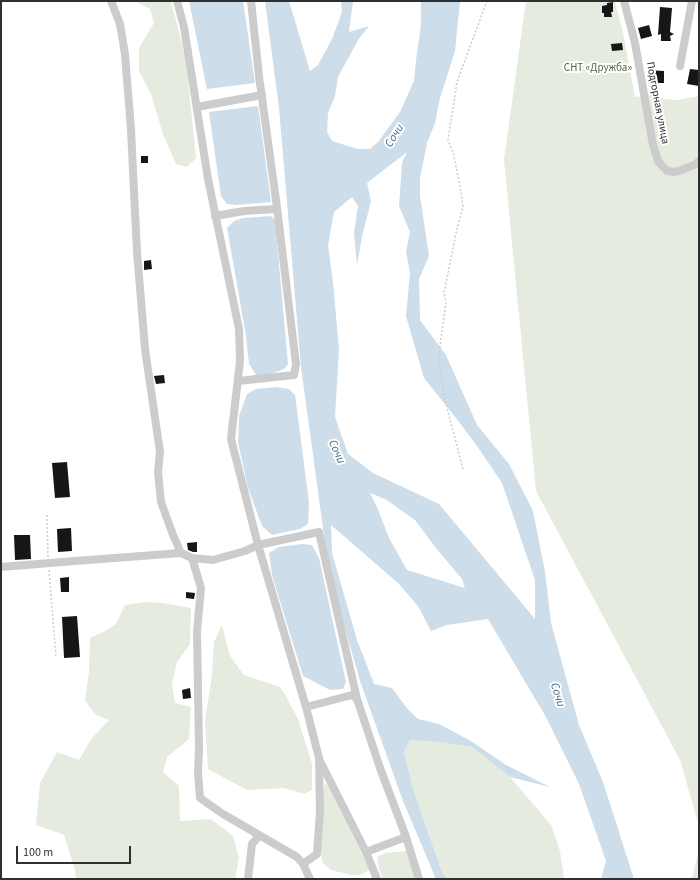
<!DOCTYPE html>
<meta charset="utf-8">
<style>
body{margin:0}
#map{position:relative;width:700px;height:880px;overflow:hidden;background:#fff;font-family:"Source Sans 3",sans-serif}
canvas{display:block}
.frame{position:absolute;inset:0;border:2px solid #2f2f2f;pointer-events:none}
.scale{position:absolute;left:16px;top:846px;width:115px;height:18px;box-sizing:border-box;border:2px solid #2f2f2f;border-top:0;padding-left:5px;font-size:12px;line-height:14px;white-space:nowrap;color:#2f2f2f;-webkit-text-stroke:3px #fff;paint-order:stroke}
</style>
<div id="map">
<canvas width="700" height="880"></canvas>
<div class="frame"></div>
<div class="scale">100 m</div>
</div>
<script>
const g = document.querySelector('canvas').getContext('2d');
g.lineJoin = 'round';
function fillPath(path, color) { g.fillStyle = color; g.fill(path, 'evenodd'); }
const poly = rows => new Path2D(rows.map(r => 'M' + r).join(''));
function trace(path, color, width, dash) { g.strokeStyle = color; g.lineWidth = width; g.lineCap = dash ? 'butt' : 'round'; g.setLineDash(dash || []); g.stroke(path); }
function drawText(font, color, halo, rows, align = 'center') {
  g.font = font + ' "Source Sans 3",sans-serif'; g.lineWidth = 4; g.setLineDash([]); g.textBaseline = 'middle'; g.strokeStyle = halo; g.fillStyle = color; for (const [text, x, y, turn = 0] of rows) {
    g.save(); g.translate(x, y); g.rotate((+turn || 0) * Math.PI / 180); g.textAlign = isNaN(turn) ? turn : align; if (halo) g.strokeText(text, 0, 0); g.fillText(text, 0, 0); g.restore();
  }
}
fillPath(poly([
 [135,1,171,1,186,59,196,158,187,167,176,164,163,134,151,94,139,71,139,48,154,23,150,9],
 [526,1,615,1,623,33,635,97,651,95,664,99,677,100,699,96,699,826,680,760,536,491,504,160],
 [145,602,163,603,191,608,190,644,177,662,172,684,175,703,191,707,189,739,167,757,163,772,179,786,180,821,211,819,233,836,239,858,235,879,76,879,75,870,64,835,36,825,40,783,57,752,79,760,92,738,109,720,96,715,85,701,89,672,90,638,105,631,116,624,125,605],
 [222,625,230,656,244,675,280,687,286,696,298,719,312,764,312,790,304,794,284,788,247,790,208,769,205,721,212,675,214,642],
 [410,740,438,742,472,747,510,777,551,825,560,851,564,879,448,879,442,872,414,792,404,751],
 [325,784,328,785,335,799,370,870,360,875,351,875,331,870,322,862,320,844,324,787],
 [699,848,699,879,690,879,693,875],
 [407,851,416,879,383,879,379,869,377,857,385,853]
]), '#e5ebdf');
fillPath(poly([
 [189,1,243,1,255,83,207,89],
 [265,1,289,1,310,71,318,65,332,39,342,12,341,1,353,1,349,32,369,26,358,40,338,77,335,96,328,113,327,132,332,141,358,149,370,149,378,142,400,112,414,81,416,60,421,25,421,1,460,1,455,51,440,98,435,123,427,143,420,178,420,196,429,256,419,279,420,320,446,355,477,425,509,464,533,511,545,572,551,623,579,725,603,782,634,879,601,879,606,861,579,784,546,717,488,619,447,625,431,631,418,606,398,583,331,525,332,553,357,640,374,684,392,688,406,707,418,719,439,724,471,741,506,765,550,787,510,777,472,747,438,742,410,740,404,751,414,792,442,872,448,879,436,879,403,801,360,681,329,572,301,367,279,108],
 [407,152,402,163,399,206,410,232,406,251,410,273,406,316,424,378,456,418,477,446,502,483,535,580,535,619,439,504,373,473,348,454,335,417,339,349,333,282,328,245,334,212,352,197,358,206,354,233,357,265,362,237,371,201,367,183],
 [370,493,385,499,415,520,436,548,462,579,465,588,407,570,389,538,377,507],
 [258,106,271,202,236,205,227,204,221,196,209,112],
 [271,216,275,220,288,364,284,369,266,376,256,375,249,364,246,336,227,228,234,221,243,218],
 [276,387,289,389,295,395,309,502,308,524,300,529,272,535,262,526,248,488,238,442,239,416,247,394,256,389],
 [302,544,312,545,319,558,346,682,343,689,330,690,303,676,272,575,269,553,279,547]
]), '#cddde9');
fillPath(poly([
 [613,2,613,12,611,12,612,17,604,17,604,13,602,13,602,6,607,5,607,3],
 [660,7,672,8,670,32,674,34,670,36,671,41,661,41,661,34,658,35],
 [649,25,652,36,641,39,638,28],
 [622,43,623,50,612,51,611,44],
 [690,69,699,70,699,86,687,84],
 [647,70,664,71,664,83,648,83],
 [141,156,148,156,148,163,141,163],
 [151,260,152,269,144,270,144,261],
 [164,375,165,383,156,384,154,376],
 [67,462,70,497,55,498,52,463],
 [71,528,72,551,58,552,57,529],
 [14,535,30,535,31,559,15,560],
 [197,542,197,552,193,552,188,550,187,543],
 [69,577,69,592,61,592,60,578],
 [186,592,195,593,194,599,186,598],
 [77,616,80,657,64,658,62,617],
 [190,688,191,698,183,699,182,690]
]), '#161616');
trace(poly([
 [463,469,446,404,439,365,440,345,446,303,444,292,457,229,463,207,460,186,453,152,448,140,457,82,487,1],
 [47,515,48,557],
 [49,570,56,658]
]), '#ccc', 1.5, [2, 2]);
trace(poly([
 [111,1,120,24,125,54,131,130,137,252,145,349,160,452,158,472,161,502,173,535,181,553],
 [177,1,184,27,208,179,239,329,240,361,231,439,258,545,319,532,357,699,352,695,306,707],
 [624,1,635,43,653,145,658,161,667,171,674,172,679,171,694,165,699,161],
 [680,66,692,1],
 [197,107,262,95],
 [215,216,244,211,277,209],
 [238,381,294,375,296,364,276,200,259,76,251,1],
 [192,558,213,560,245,551,258,545,306,707,319,758,320,811,317,854,303,864],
 [1,567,75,561,181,553,192,558,201,588,197,631,199,749,198,773,200,798,223,814,297,857,303,864,310,879],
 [320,761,366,852,406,837,380,768,357,699],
 [406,837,419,879],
 [366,852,377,879],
 [248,879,252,844,259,836]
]), '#ccc', 8);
drawText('11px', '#526741', '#fff', [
 ["СНТ «Дружба»",598,69]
]);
drawText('11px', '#2f2f2f', '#fff', [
 ["Подгорная улица",657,103,79]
]);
drawText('italic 12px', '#466d89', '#fff', [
 ["Сочи",395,136,-58],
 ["Сочи",336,452,65],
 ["Сочи",557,695,73]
]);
</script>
